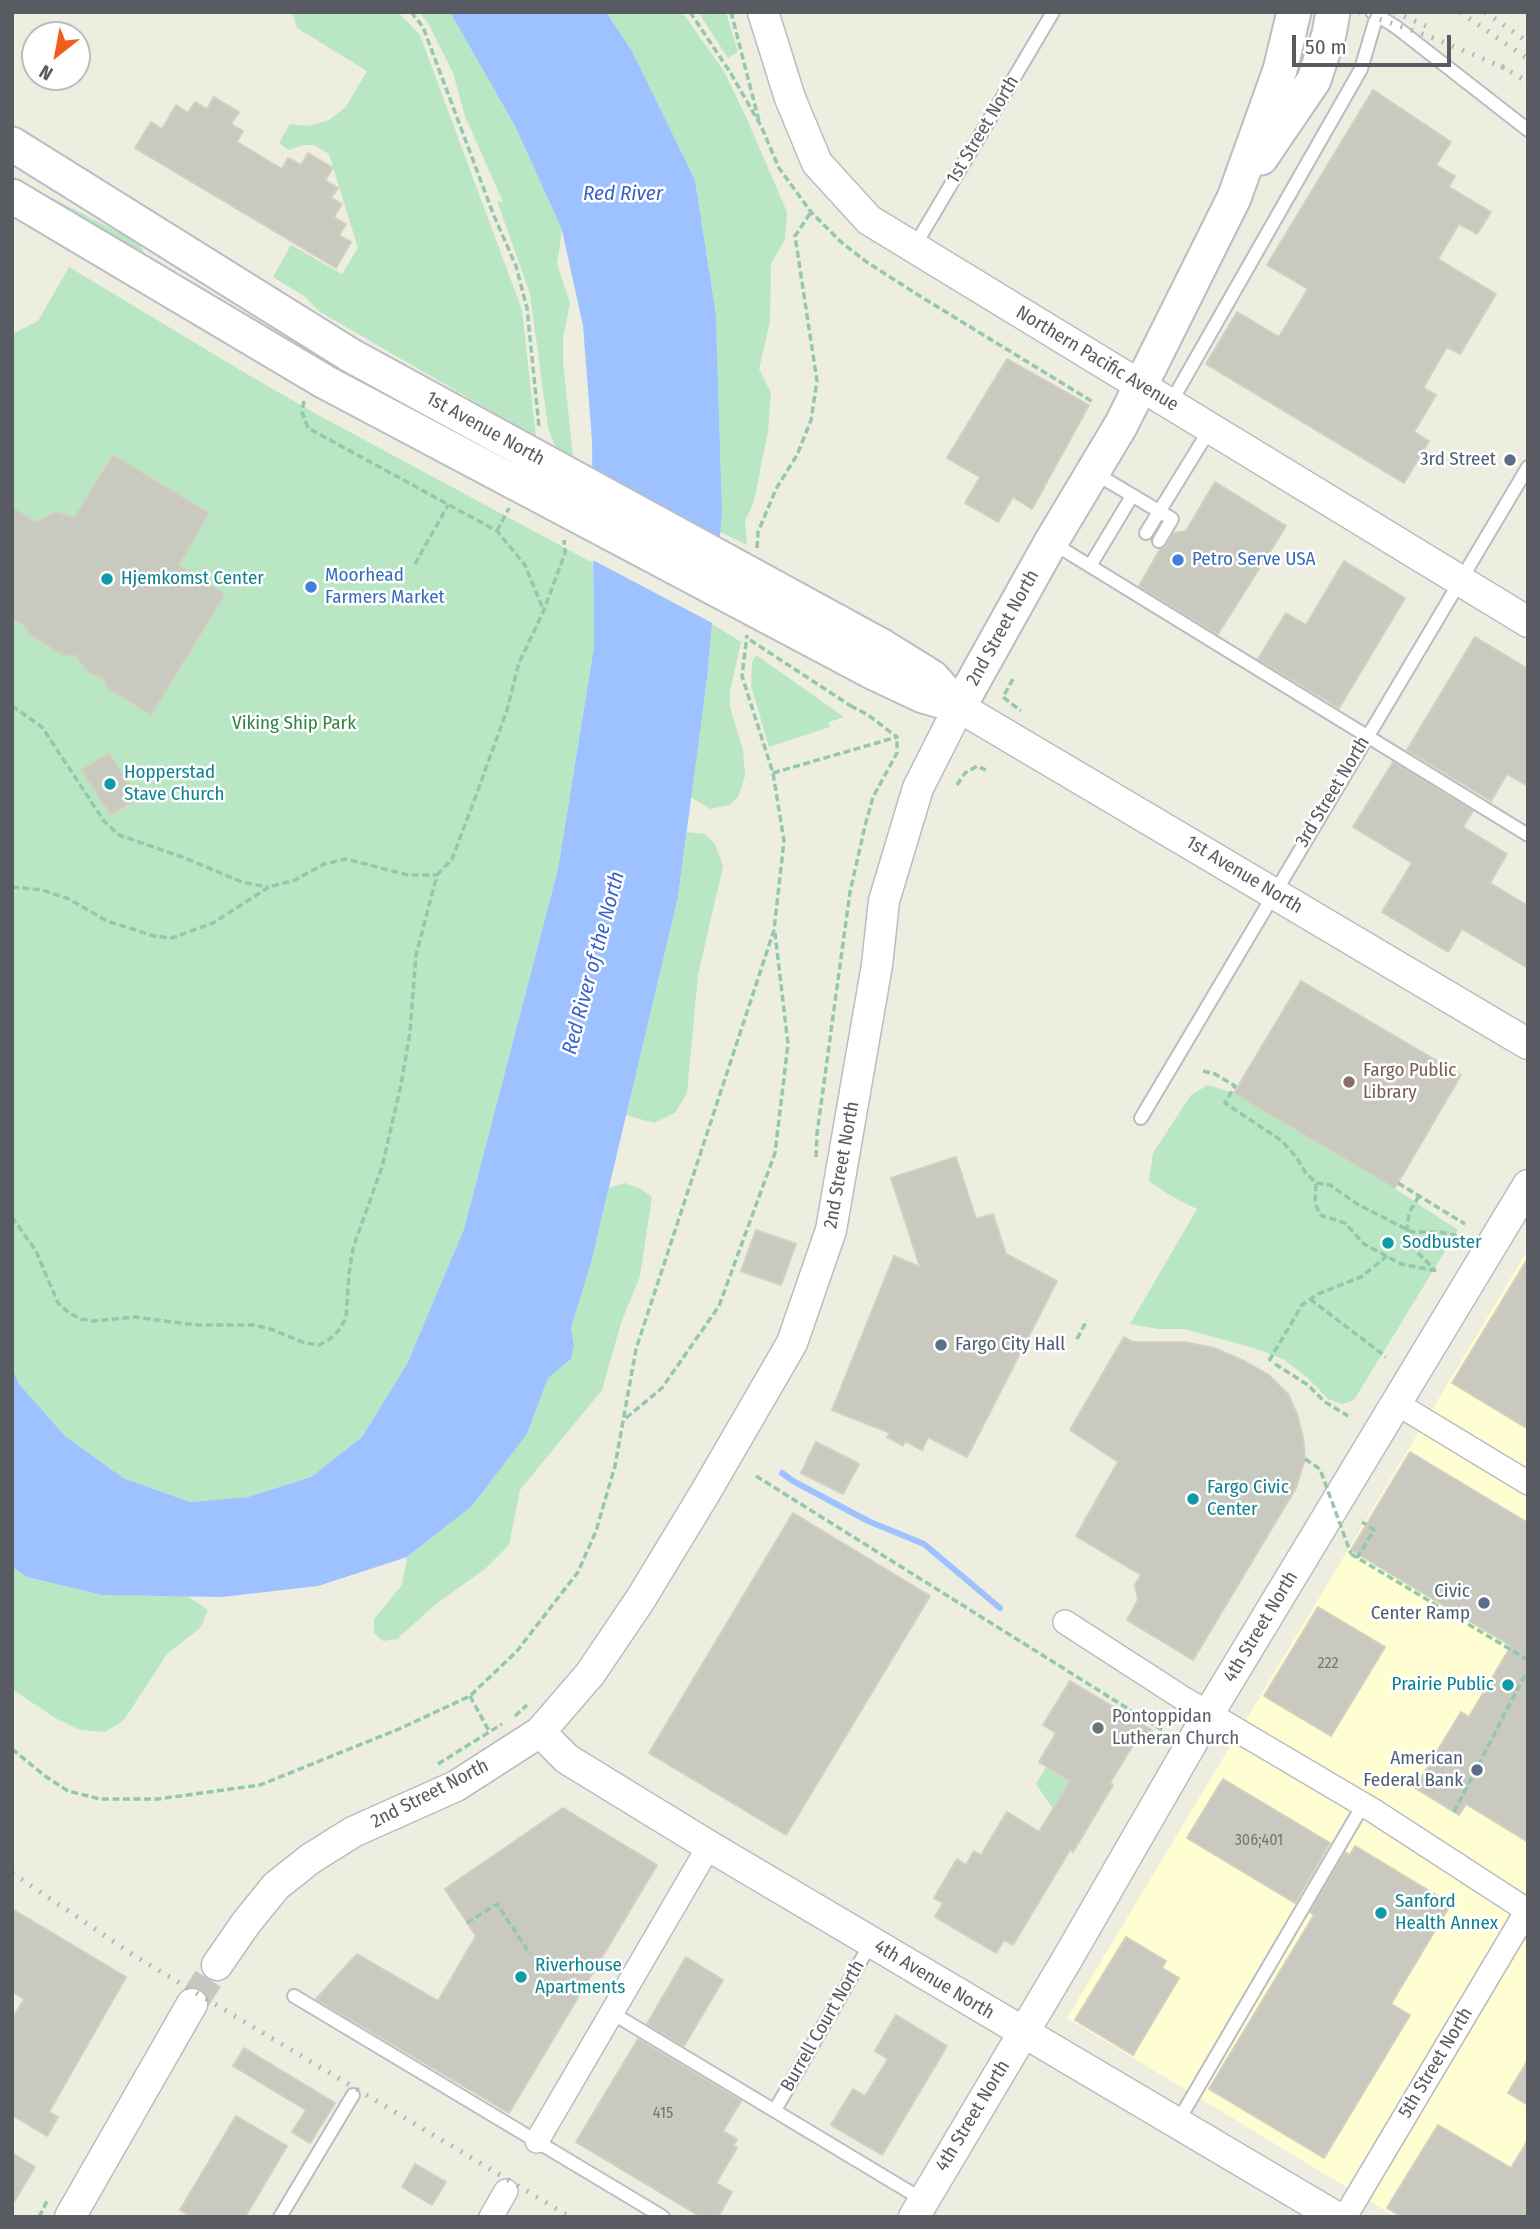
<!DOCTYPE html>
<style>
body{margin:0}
#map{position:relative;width:1540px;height:2229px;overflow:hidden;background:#edede0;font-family:"Fira Sans Condensed",sans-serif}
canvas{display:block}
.frame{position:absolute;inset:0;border:14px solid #595b62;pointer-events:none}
.north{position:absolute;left:21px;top:21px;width:70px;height:70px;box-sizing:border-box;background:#fff;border:2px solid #bdbdc0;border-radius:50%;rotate:211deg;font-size:19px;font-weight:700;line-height:28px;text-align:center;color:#595b62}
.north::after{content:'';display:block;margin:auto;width:24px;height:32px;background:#f45b1f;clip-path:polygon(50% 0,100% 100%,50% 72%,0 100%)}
.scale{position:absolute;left:1292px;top:35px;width:159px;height:32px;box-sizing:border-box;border:4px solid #595b62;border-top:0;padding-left:9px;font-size:21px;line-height:24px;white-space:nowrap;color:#595b62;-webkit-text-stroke:5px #fff;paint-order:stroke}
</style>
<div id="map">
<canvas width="1540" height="2229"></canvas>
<div class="frame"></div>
<div class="north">N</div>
<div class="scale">50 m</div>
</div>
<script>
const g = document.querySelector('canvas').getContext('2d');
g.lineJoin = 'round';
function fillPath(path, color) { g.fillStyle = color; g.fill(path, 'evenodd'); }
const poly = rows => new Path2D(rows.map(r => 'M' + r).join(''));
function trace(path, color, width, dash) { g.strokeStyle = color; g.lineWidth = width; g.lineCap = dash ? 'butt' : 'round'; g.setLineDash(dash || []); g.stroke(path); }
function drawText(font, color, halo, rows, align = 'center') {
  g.font = font + ' "Fira Sans Condensed",sans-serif'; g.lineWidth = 5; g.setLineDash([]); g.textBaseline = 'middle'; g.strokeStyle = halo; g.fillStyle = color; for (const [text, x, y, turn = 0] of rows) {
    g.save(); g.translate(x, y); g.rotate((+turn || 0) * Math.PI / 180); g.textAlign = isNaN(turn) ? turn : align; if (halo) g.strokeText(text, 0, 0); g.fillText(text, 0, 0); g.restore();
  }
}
fillPath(poly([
 [1528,1250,1528,2217,1396,2217,1067,2018]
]), '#fffed3');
fillPath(poly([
 [288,12,398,12,420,35,522,310,536,437,320,312,304,296,273,277,291,245,342,274,358,248,329,154,314,145,304,145,289,150,279,143,290,124,308,126,329,120,345,108,367,71,297,28,293,15],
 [418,12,450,12,515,126,562,230,557,264,570,303,563,338,563,361,573,457,555,446,548,427,530,294,497,201,503,202,465,116,453,73,427,21],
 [606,12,682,12,724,71,746,117,787,212,785,239,771,264,770,322,759,369,771,393,768,431,754,501,745,521,747,545,720,532,722,513,716,315,695,180,632,51],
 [698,12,726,12,738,52,728,58],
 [15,179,138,242,150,263,14,182],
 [69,267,245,373,320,416,593,563,594,647,558,869,464,1229,407,1364,362,1437,311,1477,248,1497,190,1502,123,1478,65,1436,19,1384,12,1367,12,334,38,321],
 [712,624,741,642,730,691,730,707,743,750,745,776,738,797,729,805,710,809,691,797,707,679],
 [756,655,844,717,829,722,830,727,769,747,751,686,752,662],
 [687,832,705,834,715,844,723,866,698,975,687,1093,675,1113,654,1123,626,1115,678,897],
 [1208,1085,1234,1093,1394,1188,1458,1230,1354,1400,1343,1404,1328,1399,1308,1378,1283,1359,1254,1348,1184,1329,1158,1329,1130,1324,1197,1209,1171,1196,1149,1181,1153,1153,1191,1095],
 [625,1183,641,1189,652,1197,640,1276,621,1323,602,1390,520,1490,509,1545,486,1568,436,1604,397,1639,383,1641,374,1633,374,1619,402,1585,407,1557,472,1506,527,1434,548,1378,571,1359,574,1345,571,1328,591,1263,609,1188],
 [12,1567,27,1577,102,1595,187,1596,208,1610,201,1627,167,1654,124,1720,105,1732,80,1730,55,1718,12,1689],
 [1047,1766,1070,1781,1053,1809,1036,1784]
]), '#bae7c3');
fillPath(poly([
 [450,12,606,12,632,51,695,180,716,315,722,513,707,679,678,897,591,1263,571,1328,574,1345,571,1359,548,1378,527,1434,472,1506,407,1557,318,1586,222,1597,102,1595,27,1577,12,1567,12,1367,19,1384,65,1436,123,1478,190,1502,248,1497,311,1477,362,1437,407,1364,464,1229,558,869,594,647,592,440,583,326,562,230,515,126]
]), '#9ec1ff');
fillPath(poly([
 [588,468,723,539,716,625,589,558]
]), '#edede0');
trace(poly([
 [782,1473,793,1481,868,1521,924,1544,1000,1608]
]), '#9ec1ff', 6);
const building = poly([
 [1373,90,1451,142,1436,165,1455,176,1449,187,1491,212,1477,234,1459,224,1438,259,1496,294,1460,354,1447,347,1423,388,1436,395,1414,432,1429,441,1404,483,1206,364,1237,312,1279,337,1308,289,1267,265,1373,90],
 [214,97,239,112,231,124,243,131,237,142,282,169,288,158,301,165,308,153,333,168,325,180,338,188,331,198,342,204,334,217,346,224,339,235,351,242,336,268,135,148,151,122,162,129,176,105,188,113,195,102,207,109,214,97],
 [1007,359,1089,405,1032,509,1013,497,998,522,965,503,980,477,947,458,1007,359],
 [113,455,209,513,179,565,225,594,151,715,106,687,104,679,88,672,75,655,64,656,27,632,28,628,12,618,12,507,35,522,57,512,74,518,113,455],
 [1215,482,1286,526,1218,634,1139,586,1160,549,1166,546,1174,533,1186,531,1215,482],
 [1344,561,1405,598,1339,708,1258,659,1286,613,1306,625,1344,561],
 [1475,637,1528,669,1528,786,1507,774,1491,801,1407,750,1475,637],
 [109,753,138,798,111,815,81,770,109,753],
 [1393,762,1473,811,1463,827,1507,854,1490,883,1528,906,1528,968,1462,929,1448,952,1382,912,1412,863,1353,827,1393,762],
 [1301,981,1461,1075,1395,1188,1234,1093,1301,981],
 [956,1157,976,1219,993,1214,1006,1254,1057,1281,967,1457,928,1437,922,1450,905,1441,903,1446,887,1437,890,1433,832,1410,894,1256,920,1267,891,1178,956,1157],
 [756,1230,796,1244,781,1285,741,1271,756,1230],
 [1528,1258,1528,1429,1452,1383,1528,1258],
 [1124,1337,1133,1342,1184,1342,1214,1348,1244,1361,1269,1375,1288,1394,1297,1414,1303,1437,1305,1459,1296,1488,1193,1660,1127,1620,1138,1600,1135,1585,1141,1575,1076,1536,1118,1462,1070,1430,1124,1337],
 [816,1442,859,1464,843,1494,801,1473,816,1442],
 [1410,1452,1528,1523,1528,1842,1466,1804,1459,1815,1415,1788,1461,1712,1469,1717,1511,1646,1351,1550,1410,1452],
 [793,1513,930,1596,786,1835,649,1753,793,1513],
 [1318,1607,1385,1647,1331,1736,1264,1696,1318,1607],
 [1070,1681,1152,1730,1144,1745,1136,1740,1110,1783,1113,1785,1073,1852,1070,1850,1013,1945,1004,1940,996,1953,935,1917,943,1903,934,1898,957,1859,966,1865,974,1851,981,1855,1007,1812,1039,1832,1070,1781,1039,1762,1056,1733,1043,1725,1070,1681],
 [1223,1779,1330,1843,1295,1903,1187,1838,1223,1779],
 [563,1808,657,1865,509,2113,316,1999,357,1954,438,2001,476,1936,445,1889,563,1808],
 [1355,1846,1451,1904,1391,2004,1410,2015,1324,2158,1209,2089,1314,1915,1310,1912,1345,1852,1350,1855,1355,1846],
 [12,1909,126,1977,49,2112,58,2117,47,2136,12,2115,12,2020,24,1999,12,1992,12,1909],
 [1126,1937,1166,1961,1162,1968,1179,1978,1133,2055,1075,2020,1126,1937],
 [686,1957,723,1980,684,2046,647,2024,686,1957],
 [896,2015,947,2046,882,2155,831,2125,853,2089,865,2096,888,2059,875,2051,896,2015],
 [638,2039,741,2101,723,2131,737,2139,733,2146,737,2148,716,2183,732,2192,718,2217,701,2217,576,2142,638,2039],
 [244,2048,335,2103,310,2143,292,2132,306,2110,233,2066,244,2048],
 [1528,2060,1528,2105,1508,2093,1528,2060],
 [236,2116,287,2146,245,2217,192,2217,180,2210,236,2116],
 [1438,2125,1511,2168,1528,2140,1528,2217,1401,2217,1387,2208,1438,2125],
 [12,2153,35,2167,12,2205,12,2153],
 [415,2164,446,2182,432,2205,402,2187,415,2164]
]);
fillPath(building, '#cac9bf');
trace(building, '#d2d0be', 2);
trace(poly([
 [192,2004,217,1965]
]), '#c8c8c0', 30, [30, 15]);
const service = poly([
 [1372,12,1396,27,1528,130],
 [914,247,1053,12],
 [1170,404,1361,69,1377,15],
 [1093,472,1172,519,1159,541],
 [1146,533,1210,429],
 [1051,542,1528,835],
 [1090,566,1132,496],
 [1141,1118,1528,467],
 [294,1996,663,2217],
 [612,2013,923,2200],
 [775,2110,871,1943],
 [1177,2123,1363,1805],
 [280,2217,353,2095]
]);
const minor = poly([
 [1396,1403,1528,1483],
 [1065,1622,1181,1697,1374,1811,1528,1911],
 [537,2141,709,1846],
 [491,2217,506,2191],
 [1345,2217,1528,1909]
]);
const tertiary = poly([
 [763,12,790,98,817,163,869,220,1528,622],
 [540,1732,567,1759,709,1846,1336,2217],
 [217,1965,246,1923,276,1886,310,1859,353,1832,456,1786,540,1732,590,1674,640,1600,705,1493,792,1343,831,1230,877,965,884,901,918,788,959,707,1528,1044],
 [70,2217,192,2004],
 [914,2217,1069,1956,1209,1713,1528,1185]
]);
const secondary = poly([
 [12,144,350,355],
 [1261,158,1314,80,1329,34,1333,12],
 [12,196,325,382],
 [882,646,932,677,959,707],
 [870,671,923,696,941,701],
 [959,707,1051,542,1121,425,1234,198,1280,70,1294,12]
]);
trace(service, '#bbbcc3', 16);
trace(minor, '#bbbcc3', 26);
trace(tertiary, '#bbbcc3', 33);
trace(secondary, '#bbbdc5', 37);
trace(poly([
 [411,12,423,27,494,216,516,266,527,308,539,427],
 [690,12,730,72,761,126,779,168,811,212,841,242,868,263,923,298,1093,402],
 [731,12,759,121],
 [304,401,302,412,308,428,497,531,525,565,543,609],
 [497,531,509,508],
 [757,548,758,532,776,489,797,455,811,420,817,381,795,236,811,212],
 [415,564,448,505],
 [1013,679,1003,697,1021,711],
 [12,706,42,727,104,821,119,835,185,858,242,882,267,887],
 [773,773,897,737,868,715,851,706],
 [957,785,965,773,977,766,986,770],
 [437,875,452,859,474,801,507,710,519,663,544,610,565,553,564,540],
 [12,887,42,890,69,899,107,921,154,936,172,938,213,923,269,887,295,880,324,864,346,859,408,875,437,875],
 [1203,1071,1215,1074,1235,1086,1225,1103,1282,1141,1297,1158,1306,1173,1316,1183,1330,1185,1357,1204,1412,1232,1440,1232,1458,1236],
 [816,1157,817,1134,850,892,865,826,873,797,897,753,897,737],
 [1398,1183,1465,1224],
 [1316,1184,1315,1203,1320,1215,1345,1223,1364,1244,1401,1264,1437,1271],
 [1419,1196,1409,1213,1407,1229,1411,1246,1435,1270],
 [12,1217,36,1251,58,1303,69,1313,81,1319,94,1321,134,1317,197,1325,255,1325,273,1330,305,1343,319,1345,330,1339,339,1330,346,1318,349,1274,353,1248,382,1167,401,1085,410,1032,416,955,437,875],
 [1310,1299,1386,1357],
 [1077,1339,1087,1320],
 [1269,1361,1302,1305,1318,1294,1361,1277,1387,1256],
 [1275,1364,1308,1385,1325,1402,1348,1416],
 [626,1418,662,1388,719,1306,775,1153,788,1044,775,933],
 [756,1476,1162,1730],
 [1351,1554,1528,1660],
 [1357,1558,1374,1530,1362,1522],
 [470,1696,489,1731],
 [515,1716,527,1705],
 [12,1749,45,1776,68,1791,100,1799,158,1799,260,1785,399,1729,470,1696,517,1651,578,1572,596,1531,615,1466,636,1349,774,930,784,841,773,773,742,676,747,635],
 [438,1764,502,1724],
 [1454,1812,1528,1669],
 [467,1923,497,1904,530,1954],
 [39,2217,47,2201]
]), '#93c8ad', 3.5, [7, 3.5]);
trace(service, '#fff', 12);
trace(minor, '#fff', 23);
trace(tertiary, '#fff', 30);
trace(secondary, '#fff', 33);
trace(poly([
 [1359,12,1431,37,1507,69],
 [1394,12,1433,29],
 [1460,12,1528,59],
 [1485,12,1528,42],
 [1501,66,1528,82],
 [12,1873,138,1958,570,2217]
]), '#b6b7b7', 5, [2, 9]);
const secondaryBridge = poly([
 [350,355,882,646],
 [325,382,870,671]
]);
trace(secondaryBridge, '#bbbdc5', 37, []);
trace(poly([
 [750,640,851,706],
 [1305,1459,1320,1469,1351,1554]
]), '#93c8ad', 3.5, [7, 3.5]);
trace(secondaryBridge, '#fff', 33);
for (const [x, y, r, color] of [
 [1510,460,7,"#5c6f8a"],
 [1178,560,7,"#3f7fe0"],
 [107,579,7,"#0f9aa8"],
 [311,587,7,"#3f7fe0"],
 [110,784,7,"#0f9aa8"],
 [1349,1082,7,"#8d6e63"],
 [1388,1243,7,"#0f9aa8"],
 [941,1345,7,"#5c6f8a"],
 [1193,1499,7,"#0f9aa8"],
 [1484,1603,7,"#5c6f8a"],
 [1508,1685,7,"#0f9aa8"],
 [1098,1728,7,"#6b7280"],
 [1477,1770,7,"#5c6f8a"],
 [1381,1913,7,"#0f9aa8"],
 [521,1977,7,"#0f9aa8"]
]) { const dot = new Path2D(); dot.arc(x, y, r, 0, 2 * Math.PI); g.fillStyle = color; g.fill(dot); trace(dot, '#fff', 2.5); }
drawText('16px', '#757679', null, [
 ["222",1328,1664],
 ["306;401",1259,1841],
 ["415",663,2114]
]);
drawText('19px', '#595b62', '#fff', [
 ["1st Street North",983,130,-59],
 ["Northern Pacific Avenue",1097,359,31],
 ["1st Avenue North",485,429,29],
 ["2nd Street North",1003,628,-61],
 ["3rd Street North",1333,792,-59],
 ["1st Avenue North",1244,875,31],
 ["2nd Street North",842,1165,-80],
 ["4th Street North",1261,1627,-59],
 ["2nd Street North",430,1794,-27],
 ["4th Avenue North",934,1980,31],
 ["Burrell Court North",823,2026,-60],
 ["5th Street North",1436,2063,-59],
 ["4th Street North",973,2116,-59]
]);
drawText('19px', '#4e5e75', '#fff', [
 ["3rd Street",1496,460],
 ["Fargo City Hall",955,1345,"left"],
 ["Civic",1470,1592],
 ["Center Ramp",1470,1614],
 ["American",1463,1759],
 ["Federal Bank",1463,1781]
], 'right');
drawText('19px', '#366cbe', '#fff', [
 ["Petro Serve USA",1192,560],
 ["Moorhead",325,576],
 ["Farmers Market",325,598]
], 'left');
drawText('19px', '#0d838f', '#fff', [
 ["Hjemkomst Center",121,579],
 ["Hopperstad",124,773],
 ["Stave Church",124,795],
 ["Sodbuster",1402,1243],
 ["Fargo Civic",1207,1488],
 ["Center",1207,1510],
 ["Prairie Public",1494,1685,"right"],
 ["Sanford",1395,1902],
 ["Health Annex",1395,1924],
 ["Riverhouse",535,1966],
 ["Apartments",535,1988]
], 'left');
drawText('19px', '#2e8444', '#fff', [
 ["Viking Ship Park",294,724]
]);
drawText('19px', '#785e54', '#fff', [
 ["Fargo Public",1363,1071],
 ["Library",1363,1093]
], 'left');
drawText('19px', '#5b616d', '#fff', [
 ["Pontoppidan",1112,1717],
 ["Lutheran Church",1112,1739]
], 'left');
drawText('italic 21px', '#3962c9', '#fff', [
 ["Red River",623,194],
 ["Red River of the North",594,963,-75]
]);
</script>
